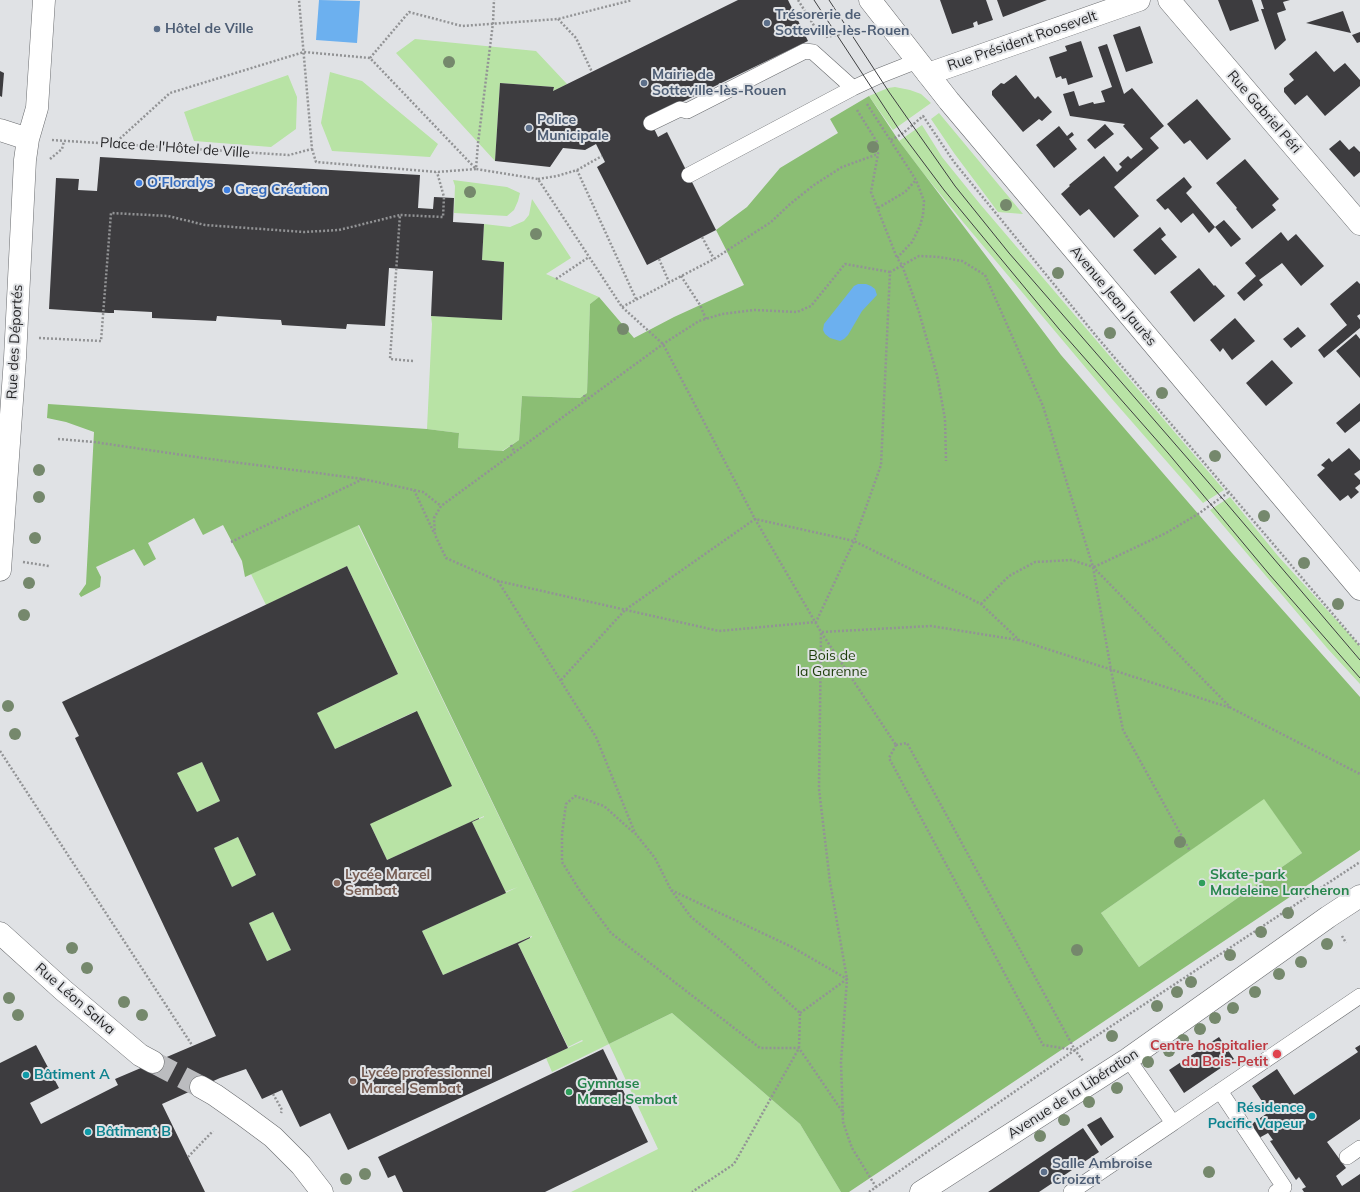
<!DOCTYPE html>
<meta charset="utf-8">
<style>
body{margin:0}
canvas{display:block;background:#e0e2e5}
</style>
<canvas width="1360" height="1192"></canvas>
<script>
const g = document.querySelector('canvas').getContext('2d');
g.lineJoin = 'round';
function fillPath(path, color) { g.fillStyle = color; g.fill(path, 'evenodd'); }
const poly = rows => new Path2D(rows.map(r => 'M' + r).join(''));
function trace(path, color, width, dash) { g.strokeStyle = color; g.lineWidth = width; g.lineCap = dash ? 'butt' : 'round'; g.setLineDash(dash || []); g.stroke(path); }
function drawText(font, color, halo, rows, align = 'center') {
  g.font = font + ' Mulish,sans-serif'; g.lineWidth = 4; g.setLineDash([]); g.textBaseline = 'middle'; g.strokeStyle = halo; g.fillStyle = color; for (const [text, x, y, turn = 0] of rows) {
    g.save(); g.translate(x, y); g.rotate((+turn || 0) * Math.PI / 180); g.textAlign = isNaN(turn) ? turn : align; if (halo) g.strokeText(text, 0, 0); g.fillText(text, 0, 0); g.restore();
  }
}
fillPath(poly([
 [415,39,536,51,567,84,553,91,554,87,500,83,495,161,396,53],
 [330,72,362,81,438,144,430,157,332,151,321,123],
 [288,75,297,97,296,129,271,147,194,141,184,112],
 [895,87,910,90,921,94,931,103,893,130,869,96,888,88],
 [939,113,1023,214,998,212,954,153,931,119],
 [922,125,942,157,980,204,1224,490,1203,503,1112,399,963,222,924,174,899,141],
 [453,180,507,187,520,193,518,201,514,210,507,216,454,213,455,186],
 [532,199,571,258,546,274,599,297,590,304,587,393,580,398,522,396,519,440,502,451,458,448,459,433,427,429,432,324,431,316,502,319,504,262,482,260,484,224,510,227,524,221,529,215],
 [1230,497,1278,556,1360,646,1360,684,1327,648,1210,510],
 [358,525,609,1044,672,1013,800,1124,841,1192,571,1192,658,1149,609,1044,552,1072,546,1058,583,1041,582,1040,568,1047,518,944,532,937,532,936,443,975,422,931,518,887,505,892,472,822,484,817,484,816,387,860,370,824,416,711,335,749,317,713,398,674,347,566,266,605,251,574],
 [202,762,220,801,197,812,177,773],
 [1264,798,1302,853,1139,967,1101,913],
 [238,837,256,875,232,887,214,848],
 [273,912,291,950,267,961,249,923]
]), '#b8e3a5');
fillPath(poly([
 [869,96,899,141,924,174,1061,355,1232,553,1360,697,1360,850,849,1192,841,1192,800,1124,672,1013,609,1044,359,525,245,577,242,561,223,525,203,535,194,518,148,543,156,559,144,566,134,549,96,567,101,577,100,587,81,597,79,594,86,584,94,432,66,422,47,418,48,404,427,429,459,433,458,448,503,451,519,440,522,396,580,398,587,393,590,304,599,297,634,338,674,317,744,285,716,230,747,207,780,168,838,133,830,119],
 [1264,799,1302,853,1139,967,1101,913]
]), '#8bbe74');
fillPath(poly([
 [319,0,360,1,357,43,316,40],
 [858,284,866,284,871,286,875,289,877,295,862,311,848,335,844,339,840,341,830,338,825,334,823,330,824,324,854,286]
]), '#6cb0ef');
fillPath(poly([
 [738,0,788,0,808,41,649,118,658,137,667,132,716,230,647,265,597,167,605,162,596,144,585,150,563,148,550,167,495,161,500,83,554,87,553,91],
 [940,0,986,0,993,20,978,25,977,21,973,23,974,27,952,34],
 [997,0,1047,0,1003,17],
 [1218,0,1252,0,1259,21,1230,31],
 [1261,0,1290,0,1283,2,1286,10,1277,13,1286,40,1275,50,1261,9,1264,9],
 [1343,11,1351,33,1306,23],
 [1140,26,1153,63,1126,72,1113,35],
 [1360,32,1360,42,1357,43,1352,35],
 [1081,41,1093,77,1068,85,1066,78,1062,79,1061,76,1056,78,1049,57,1067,51,1065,46],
 [1107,44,1124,94,1132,88,1164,126,1150,138,1159,148,1114,187,1139,216,1114,238,1089,209,1080,216,1061,194,1070,186,1069,185,1104,156,1117,172,1122,167,1119,164,1128,156,1131,159,1143,149,1123,126,1125,124,1070,116,1063,94,1074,91,1079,106,1093,102,1094,104,1105,102,1101,91,1112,87,1098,47],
 [1316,51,1334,72,1345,63,1360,80,1360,86,1325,116,1307,95,1295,105,1284,92,1284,88,1294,80,1289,74],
 [0,71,4,73,2,97,0,96],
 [1016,75,1035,99,1038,96,1052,112,1042,121,1039,119,1023,132,992,95,992,91,1001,83,1004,84],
 [1197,99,1231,139,1207,160,1190,140,1184,144,1167,124],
 [1105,124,1114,134,1095,149,1087,140],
 [1059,126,1067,136,1072,132,1074,135,1069,139,1077,149,1054,168,1036,145],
 [1340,140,1349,150,1354,146,1360,152,1360,172,1354,177,1329,149],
 [100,157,420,175,418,208,433,209,434,197,454,198,453,222,484,224,482,260,504,262,502,320,431,316,433,271,389,268,385,326,347,324,346,329,282,325,281,320,262,319,217,316,216,321,152,318,152,312,114,310,114,313,109,313,49,309,56,178,79,179,78,190,97,191],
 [1245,159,1279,199,1272,205,1276,210,1252,229,1236,209,1237,208,1216,183],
 [1184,177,1192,187,1186,193,1215,227,1224,220,1241,239,1231,247,1215,227,1209,233,1193,213,1181,223,1168,208,1165,210,1156,200],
 [1160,227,1166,235,1161,239,1177,257,1155,275,1133,250],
 [1281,232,1288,241,1296,234,1324,266,1301,286,1282,263,1259,280,1263,285,1244,301,1237,293,1256,276,1245,263],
 [1199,268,1214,286,1215,285,1225,296,1194,322,1170,292],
 [1357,281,1360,284,1360,314,1357,316,1360,320,1360,328,1324,358,1318,350,1347,325,1330,304],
 [1235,318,1255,341,1232,360,1223,348,1220,352,1210,340],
 [1298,327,1306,336,1291,348,1283,339],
 [1356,334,1360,339,1360,378,1336,351],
 [1272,360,1293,383,1266,406,1246,383],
 [1360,403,1360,421,1345,433,1336,423],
 [1349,448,1360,460,1360,470,1354,474,1360,480,1360,484,1355,488,1359,492,1351,499,1348,495,1340,501,1317,475,1325,468,1321,465,1329,458,1332,462],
 [347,566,398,674,317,713,335,749,417,711,452,786,370,824,387,860,479,818,479,819,472,822,506,893,422,931,443,975,530,937,530,938,518,944,568,1048,348,1150,330,1113,300,1127,282,1090,262,1099,246,1069,220,1078,162,1104,205,1192,0,1192,0,1063,36,1045,59,1088,30,1103,41,1124,118,1085,115,1079,216,1036,75,738,79,736,62,702],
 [202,762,220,801,197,812,177,773],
 [238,837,256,875,232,887,214,848],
 [273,912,291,950,267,961,249,923],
 [1219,1037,1234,1059,1184,1093,1169,1070],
 [1360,1045,1360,1119,1327,1142,1346,1168,1336,1176,1342,1186,1360,1174,1360,1192,1304,1192,1302,1189,1306,1187,1299,1177,1296,1180,1270,1141,1273,1140,1268,1133,1259,1138,1250,1125,1269,1112,1252,1086,1277,1069,1294,1095,1358,1052,1355,1048],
 [603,1049,648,1142,545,1192,403,1192,395,1175,388,1178,378,1157],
 [1101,1117,1114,1137,1101,1146,1087,1125],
 [1083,1128,1099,1152,1039,1192,988,1192]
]), '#3d3c3f');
trace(poly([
 [153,1062,201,1087]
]), '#bbbcbf', 22, [22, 11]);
const service = poly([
 [651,123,680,109,687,111,805,51,813,52,853,88],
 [689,175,853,88,879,76,917,61],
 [1220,1091,1284,1187,1276,1192],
 [1173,1123,1360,996],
 [1347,1157,1360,1148],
 [1071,1192,1173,1123,1128,1059]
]);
const minor = poly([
 [1169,0,1360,224],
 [928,74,1139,0],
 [0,130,28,139],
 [0,570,15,358,25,160,28,139,37,108,44,0],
 [0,933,63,990,140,1055,153,1062],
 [201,1087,215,1095,242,1114,273,1137,301,1165,322,1192]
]);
const tertiary = poly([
 [870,0,949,101,1360,589],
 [921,1192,1128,1059,1328,917,1360,896]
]);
trace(service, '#696b6e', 16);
trace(minor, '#696b6e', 23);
trace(tertiary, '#696b6e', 23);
trace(poly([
 [798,0,818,32],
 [558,19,576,38,592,72],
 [826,37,862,30],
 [370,58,409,12,462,26,558,19,632,0],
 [867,104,916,180,924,201,923,215,920,226,912,242,897,258,902,265,919,312,937,375,945,419,946,461],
 [857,110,877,142,878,154,871,192,897,258],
 [52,140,289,155,312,149,299,0],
 [891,140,902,134,923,116,954,162,1097,337,1360,646],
 [114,144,170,93,304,52,370,58,476,169,538,179,622,307,663,344,755,519,821,632,896,745],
 [312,149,316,162,437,172,476,169,478,143,493,23,494,0],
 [50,159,62,149,64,141],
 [577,170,602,156],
 [538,179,557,176,577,170,636,299],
 [878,208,905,192,916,180],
 [702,237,714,259],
 [659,259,669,282],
 [890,272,845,264,811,306,797,312,754,310,722,314,699,321,663,344,441,506,434,518,435,535,446,558,498,581,719,631,816,622,854,541,881,465,890,272,919,256,939,257,962,261,985,275,1043,406,1093,567,1111,670,1123,730,1190,851],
 [681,276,700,305,706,319],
 [556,279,589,257],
 [622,307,714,259,771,222,790,204,814,185,842,167,878,154],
 [39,338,101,341,111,213,168,216,205,225,304,232,339,230,400,215],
 [413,361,390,359,400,215,443,217,444,197,437,172],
 [584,395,586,399],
 [58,439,94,442,210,459,363,479,423,492,441,506],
 [511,445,514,451],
 [414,490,434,533],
 [231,542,363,479],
 [23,562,49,566],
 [1094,567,1166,533,1198,514,1229,492],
 [498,581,596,737,635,833,655,858,671,890,792,947,847,979,841,1062,843,1122,852,1148,876,1187],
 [981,604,1009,576,1035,562,1072,560,1093,567,1231,708,1360,774],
 [822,632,931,626,1018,640],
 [561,680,625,610,755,519,854,541,981,604,1019,640,1231,708],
 [896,745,907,743,1075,1050,1083,1061],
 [896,745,889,758,1043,1045,1075,1050],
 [0,751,192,1045],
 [633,832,604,806,575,796,566,804,562,834,562,862,580,891,611,933,760,1048,799,1048,844,1114],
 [671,890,691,917,726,945,800,1013,799,1048,734,1164,692,1192],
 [1342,936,1346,943],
 [800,1013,847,979,830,882,819,789,821,632],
 [273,1094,282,1110,281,1113],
 [188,1157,213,1131],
 [869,1192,1075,1050,1360,862]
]), '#929395', 2.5, [2, 2]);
trace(service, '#fff', 15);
trace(minor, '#fff', 22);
trace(tertiary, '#fff', 22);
trace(poly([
 [814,0,902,134,944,190,1059,329,1168,453,1269,574,1360,678],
 [829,0,889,92,955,186,1009,253,1222,498,1360,660]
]), '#3e3f41', 1);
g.fillStyle = '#75886c';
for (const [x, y] of [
 [449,62],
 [873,147],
 [470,192],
 [1006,205],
 [536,234],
 [1058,273],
 [623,329],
 [1110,333],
 [1162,393],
 [1215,456],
 [39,470],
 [39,497],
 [1264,516],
 [35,538],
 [1304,563],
 [29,583],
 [1338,604],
 [24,615],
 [8,706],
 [15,734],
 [1180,842],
 [1288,913],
 [1261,932],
 [1327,944],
 [72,948],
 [1077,950],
 [1230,955],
 [1301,962],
 [87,968],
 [1279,974],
 [1191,982],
 [1177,992],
 [1255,992],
 [9,998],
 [124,1002],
 [1157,1006],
 [1233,1008],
 [18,1015],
 [142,1015],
 [1215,1018],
 [1200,1029],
 [1112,1036],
 [1183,1040],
 [1169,1051],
 [1148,1062],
 [1117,1088],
 [1089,1102],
 [1064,1120],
 [1040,1136],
 [1209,1172],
 [365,1174],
 [346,1179]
]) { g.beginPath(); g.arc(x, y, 6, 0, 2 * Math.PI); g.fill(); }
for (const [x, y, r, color] of [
 [767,23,4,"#5c6f8a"],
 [157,29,4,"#5c6f8a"],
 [644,83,4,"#5c6f8a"],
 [529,128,4,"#5c6f8a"],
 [139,183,4,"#3f7fe0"],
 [227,190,4,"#3f7fe0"],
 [337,883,4,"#8d6e63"],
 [1202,883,4,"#2e9e5b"],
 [1277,1054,5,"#e0444e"],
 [26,1075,4,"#0f9aa8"],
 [353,1081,4,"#8d6e63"],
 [569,1092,4,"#2e9e5b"],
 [1312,1116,4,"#0f9aa8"],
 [88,1132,4,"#0f9aa8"],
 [1044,1172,4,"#5c6f8a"]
]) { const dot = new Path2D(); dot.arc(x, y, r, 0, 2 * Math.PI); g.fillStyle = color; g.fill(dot); trace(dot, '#e0e2e5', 1.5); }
drawText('bold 14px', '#4e5e75', '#e0e2e5', [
 ["Trésorerie de",775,15],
 ["Sotteville-lès-Rouen",775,31],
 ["Hôtel de Ville",165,29],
 ["Mairie de",652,75],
 ["Sotteville-lès-Rouen",652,91],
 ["Police",537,120],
 ["Municipale",537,136],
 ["Salle Ambroise",1052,1164],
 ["Croizat",1052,1180]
], 'left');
drawText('14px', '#252527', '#e0e2e5', [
 ["Rue Président Roosevelt",1022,41,-19],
 ["Rue Gabriel Péri",1264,112,49],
 ["Place de l'Hôtel de Ville",175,148,4],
 ["Avenue Jean Jaurès",1113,296,50],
 ["Rue des Déportés",15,342,-87],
 ["Rue Léon Salva",75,999,41],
 ["Avenue de la Libération",1073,1094,-33]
]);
drawText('bold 14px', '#366cbe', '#e0e2e5', [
 ["O'Floralys",147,183],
 ["Greg Création",235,190]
], 'left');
drawText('14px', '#1d3e09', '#e0e2e5', [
 ["Bois de",832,656],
 ["la Garenne",832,672]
]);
drawText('bold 14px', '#785e54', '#e0e2e5', [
 ["Lycée Marcel",345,875],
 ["Sembat",345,891],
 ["Lycée professionnel",361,1073],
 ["Marcel Sembat",361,1089]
], 'left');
drawText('bold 14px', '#27864d', '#e0e2e5', [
 ["Skate-park",1210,875],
 ["Madeleine Larcheron",1210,891],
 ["Gymnase",577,1084],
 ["Marcel Sembat",577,1100]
], 'left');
drawText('bold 14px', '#be3a42', '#e0e2e5', [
 ["Centre hospitalier",1268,1046],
 ["du Bois-Petit",1268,1062]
], 'right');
drawText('bold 14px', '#0d838f', '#e0e2e5', [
 ["Bâtiment A",34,1075],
 ["Résidence",1304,1108,"right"],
 ["Pacific Vapeur",1304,1124,"right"],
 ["Bâtiment B",96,1132]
], 'left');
</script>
